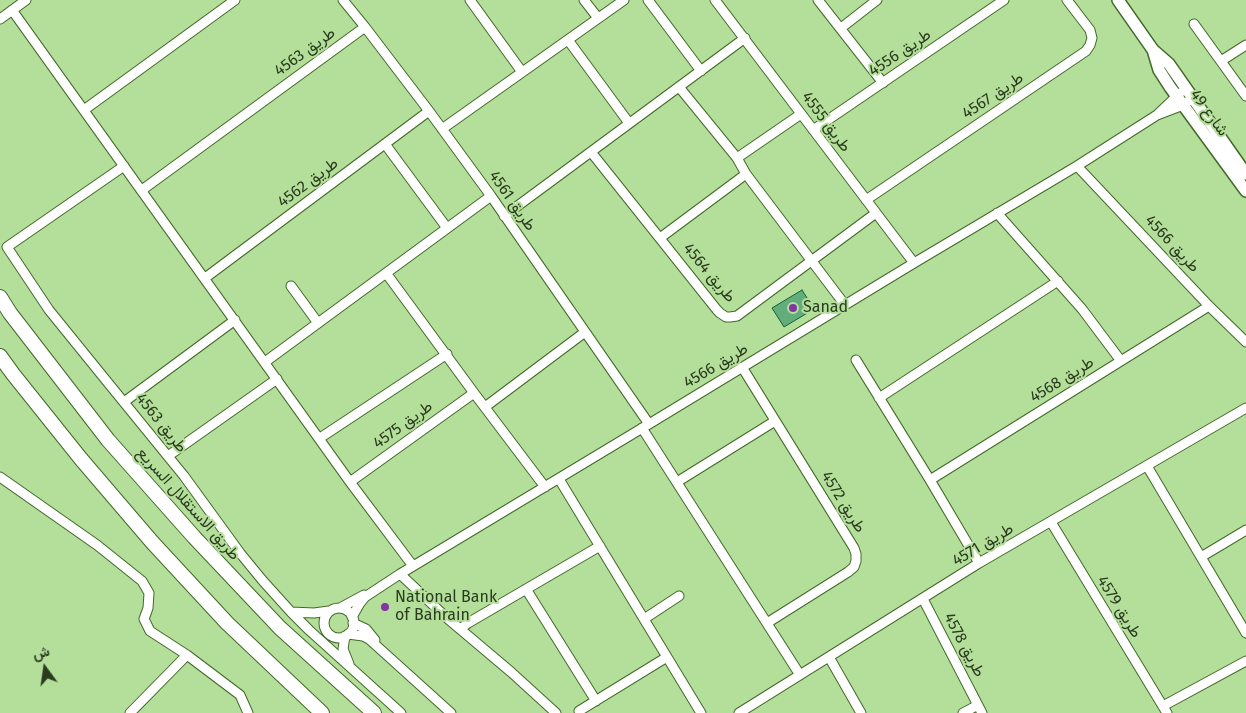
<!DOCTYPE html>
<meta charset="utf-8">
<style>
body{margin:0}
#map{position:relative;width:1246px;height:713px;overflow:hidden;background:#b4df9a;font-family:"Fira Sans",Vazirmatn,sans-serif}
canvas{display:block}
.north{position:absolute;left:20px;top:643px;width:50px;height:50px;-webkit-text-stroke:4px #b4df9a;paint-order:stroke;rotate:346deg;font-size:14px;font-weight:700;line-height:20px;text-align:center;color:#2a3b1f}
.north::after{content:'';display:block;margin:auto;width:18px;height:22px;background:#2a3b1f;clip-path:polygon(50% 0,100% 100%,50% 72%,0 100%)}
</style>
<div id="map">
<canvas width="1246" height="713"></canvas>
<div class="north">ش</div>
</div>
<script>
const g = document.querySelector('canvas').getContext('2d');
g.lineJoin = 'round';
function fillPath(path, color) { g.fillStyle = color; g.fill(path, 'evenodd'); }
const poly = rows => new Path2D(rows.map(r => 'M' + r).join(''));
function trace(path, color, width, dash) { g.strokeStyle = color; g.lineWidth = width; g.lineCap = dash ? 'butt' : 'round'; g.setLineDash(dash || []); g.stroke(path); }
function drawText(font, color, halo, rows, align = 'center') {
  g.font = font + ' "Fira Sans",Vazirmatn,sans-serif'; g.lineWidth = 4; g.setLineDash([]); g.textBaseline = 'middle'; g.strokeStyle = halo; g.fillStyle = color; for (const [text, x, y, turn = 0] of rows) {
    g.save(); g.translate(x, y); g.rotate((+turn || 0) * Math.PI / 180); g.textAlign = isNaN(turn) ? turn : align; if (halo) g.strokeText(text, 0, 0); g.fillText(text, 0, 0); g.restore();
  }
}
const building = poly([
 [802,290,814,309,784,327,772,308,802,290]
]);
fillPath(building, '#63ad7d');
trace(building, '#106237', 1);
const minor = poly([
 [343,0,365,27,429,111,491,196,649,424],
 [470,0,522,72],
 [584,0,598,18],
 [648,0,701,71],
 [715,0,914,263],
 [818,0,883,83],
 [12,10,350,482,413,566],
 [0,19,26,0],
 [1194,24,1246,96],
 [841,28,877,0],
 [568,40,629,123],
 [1221,61,1246,45],
 [679,87,737,158,746,174,845,305],
 [1180,93,1157,115,1183,105,1193,98],
 [84,110,235,0],
 [442,129,624,0],
 [813,130,1004,0],
 [385,144,447,228],
 [591,152,717,310,720,313,726,317,730,317,737,316,876,213],
 [737,158,801,114],
 [124,166,7,247,49,310,109,384,184,476,240,553,263,581,291,612,309,630,401,713],
 [1077,166,1209,306,1246,342],
 [142,190,365,27],
 [866,200,1086,51,1090,45,1092,38,1090,30,1067,0],
 [997,213,1082,309,1121,361],
 [504,216,745,38],
 [660,238,746,174],
 [386,273,474,393,545,487],
 [205,278,429,111],
 [291,286,318,323],
 [856,360,930,480,979,563],
 [265,362,491,196],
 [742,367,854,548,856,554,856,561,854,567,848,572,767,623],
 [879,398,1058,281],
 [124,402,235,320],
 [485,407,585,332],
 [642,428,800,675],
 [320,438,447,354],
 [168,456,277,379],
 [1147,466,1246,633],
 [0,477,97,545,142,581,149,593,148,608,144,619,150,631,187,655,240,695,248,713],
 [559,479,701,713],
 [930,480,1209,306],
 [350,482,474,393],
 [677,482,775,421],
 [1051,522,1167,713],
 [1201,557,1246,530],
 [400,574,447,618,511,672,556,713],
 [526,589,596,701],
 [923,599,982,713],
 [340,608,364,595],
 '324 623a15 15 0 1 1 30 0a15 15 0 1 1-30 0Z',
 [291,612,314,613,329,611],
 [352,617,360,603,365,597,400,574,649,424,914,263,1077,166,1157,115],
 [644,619,679,596],
 [353,623,366,629,375,640],
 [460,629,468,623,600,546],
 [348,634,363,636,369,639,451,713],
 [345,636,343,649,349,664],
 [829,657,861,713],
 [1163,706,1246,661],
 [579,711,667,657],
 [130,713,187,655],
 [739,713,979,563,1246,408],
 [963,713,978,705]
]);
const tertiary = poly([
 [1118,0,1153,50,1169,64,1246,174],
 [1153,50,1159,70,1170,87,1246,191]
]);
const primary = poly([
 [0,297,10,313,108,440,194,537,280,628,374,713],
 [0,356,13,374,81,459,152,542,227,623,322,713]
]);
trace(minor, '#436928', 11);
trace(tertiary, '#436928', 14);
trace(primary, '#436928', 16);
trace(minor, '#fff', 9);
trace(tertiary, '#fff', 11);
trace(primary, '#fff', 14);
for (const [x, y, r, color] of [
 [793,308,5,"#8334a5"],
 [385,607,5,"#8334a5"]
]) { const dot = new Path2D(); dot.arc(x, y, r, 0, 2 * Math.PI); g.fillStyle = color; g.fill(dot); trace(dot, '#b4df9a', 2); }
drawText('16px', '#2a3b1f', '#b4df9a', [
 ["طريق 4563",305,52,-36],
 ["طريق 4556",900,53,-34],
 ["طريق 4567",993,96,-34],
 ["شارع 49",1209,113,54],
 ["طريق 4555",826,122,53],
 ["طريق 4562",308,183,-37],
 ["طريق 4561",512,201,55],
 ["طريق 4566",1172,244,47],
 ["طريق 4564",709,273,50],
 ["طريق 4566",716,366,-31],
 ["طريق 4568",1062,380,-32],
 ["طريق 4563",161,423,51],
 ["طريق 4575",403,425,-36],
 ["طريق 4572",843,502,58],
 ["طريق الاستقلال السريع",188,504,48],
 ["طريق 4571",983,545,-31],
 ["طريق 4579",1119,607,58],
 ["طريق 4578",964,645,62]
]);
drawText('16px', '#2a3b1f', '#b4df9a', [
 ["Sanad",803,308],
 ["National Bank",395,598],
 ["of Bahrain",395,616]
], 'left');
</script>
